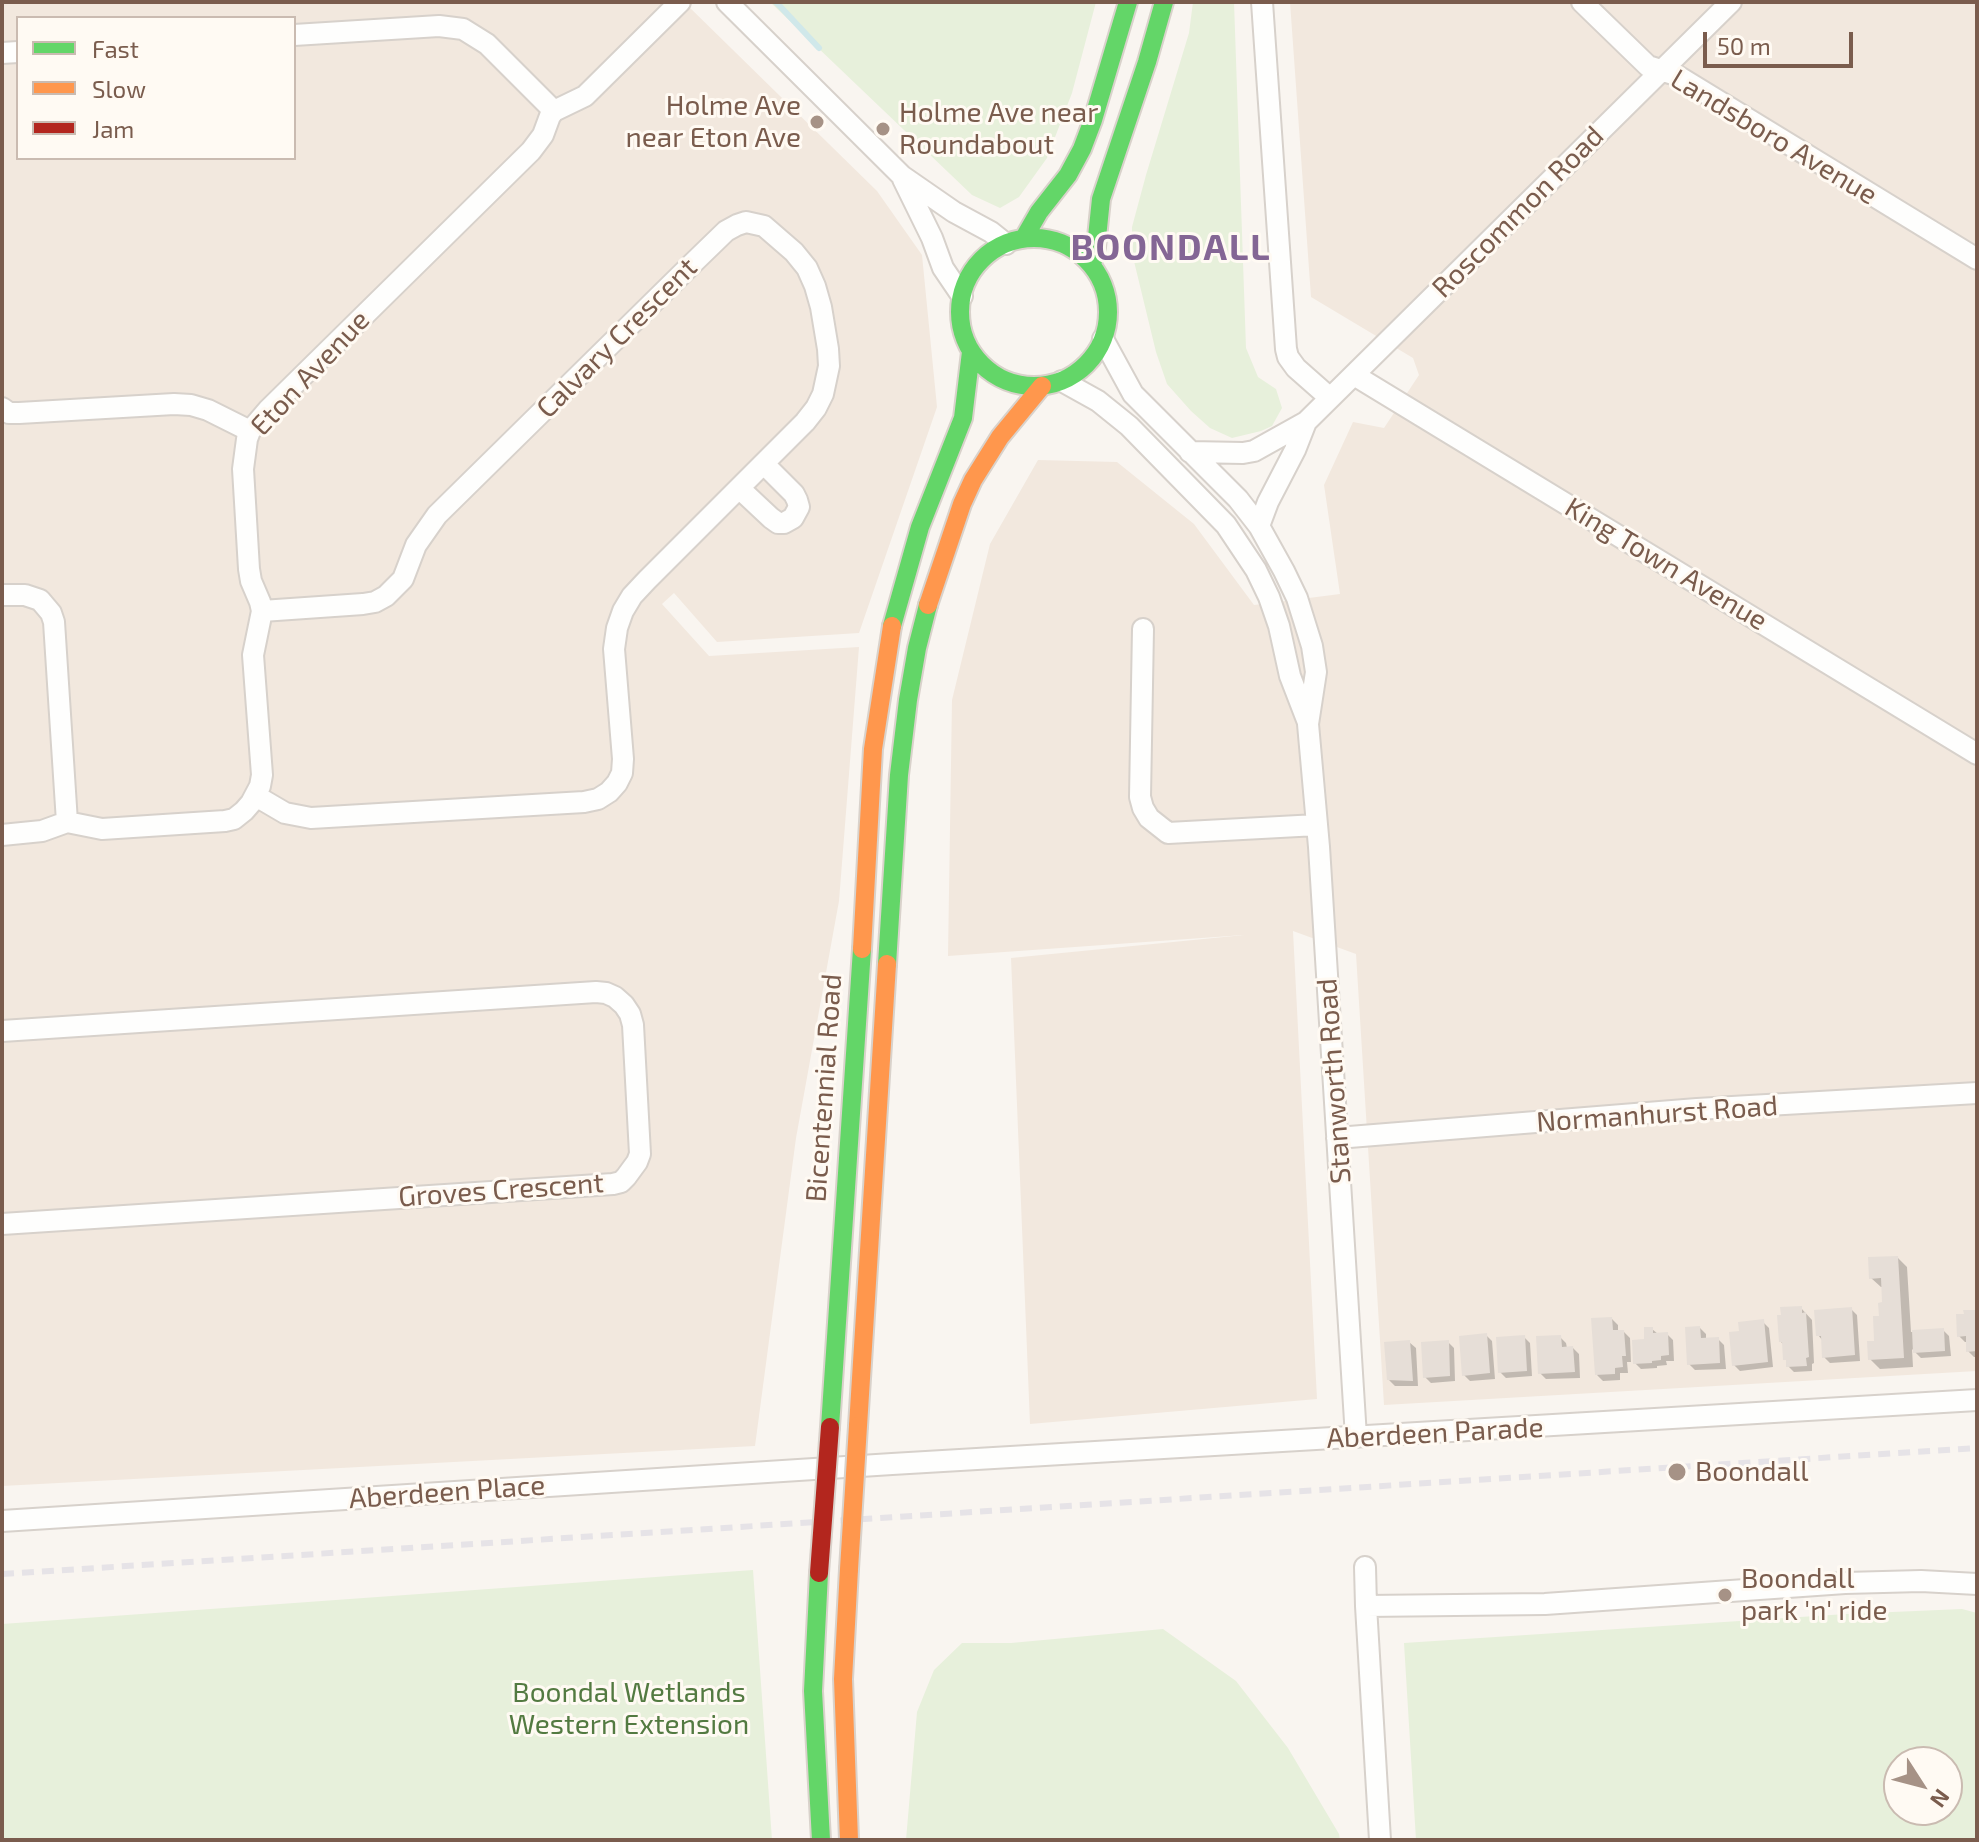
<!DOCTYPE html>
<style>
body{margin:0}
#map{position:relative;width:1979px;height:1842px;overflow:hidden;background:#f9f5f0;font-family:"Exo 2",sans-serif}
canvas{display:block}
.frame{position:absolute;inset:0;border:4px solid #7a5c4d;pointer-events:none}
.legend{position:absolute;left:16px;top:16px;width:280px;height:144px;box-sizing:border-box;background:#fffaf3;border:2px solid #cabbb1;margin:0;padding:10px 14px;list-style:none;font-size:24px;color:#7a5c4d}
.legend li{display:flex;align-items:center;gap:16px;height:40px}
.legend b{width:40px;border:2px solid #cabbb1}
.north{position:absolute;left:1883px;top:1746px;width:80px;height:80px;box-sizing:border-box;background:#fffaf3;border:2px solid #cabbb1;border-radius:50%;rotate:126deg;font-size:22px;font-weight:700;line-height:32px;text-align:center;color:#7a5c4d}
.north::after{content:'';display:block;margin:auto;width:28px;height:36px;background:#a69286;clip-path:polygon(50% 0,100% 100%,50% 72%,0 100%)}
.scale{position:absolute;left:1703px;top:32px;width:150px;height:36px;box-sizing:border-box;border:4px solid #7a5c4d;border-top:0;padding-left:10px;font-size:24px;line-height:28px;white-space:nowrap;color:#7a5c4d;-webkit-text-stroke:6px #fffaf3;paint-order:stroke}
</style>
<div id="map">
<canvas width="1979" height="1842"></canvas>
<div class="frame"></div>
<ul class="legend">
<li><b style="height:10px;background:#63d668"></b>Fast</li>
<li><b style="height:10px;background:#ff974d"></b>Slow</li>
<li><b style="height:10px;background:#b3261e"></b>Jam</li>
</ul>
<div class="north">N</div>
<div class="scale">50 m</div>
</div>
<script>
const g = document.querySelector('canvas').getContext('2d');
g.lineJoin = 'round';
function fillPath(path, color) { g.fillStyle = color; g.fill(path, 'evenodd'); }
const poly = rows => new Path2D(rows.map(r => 'M' + r).join(''));
function trace(path, color, width, dash) { g.strokeStyle = color; g.lineWidth = width; g.lineCap = dash ? 'butt' : 'round'; g.setLineDash(dash || []); g.stroke(path); }
function drawText(font, color, halo, rows, align = 'center') {
  g.font = font + ' "Exo 2",sans-serif'; g.lineWidth = 6; g.setLineDash([]); g.textBaseline = 'middle'; g.strokeStyle = halo; g.fillStyle = color; for (const [text, x, y, turn = 0] of rows) {
    g.save(); g.translate(x, y); g.rotate((+turn || 0) * Math.PI / 180); g.textAlign = isNaN(turn) ? turn : align; if (halo) g.strokeText(text, 0, 0); g.fillText(text, 0, 0); g.restore();
  }
}
fillPath(poly([
 [2,2,684,2,877,191,922,255,937,407,859,633,717,642,674,593,662,604,709,656,859,647,839,901,796,1138,755,1446,2,1486],
 [18,18,294,18,294,158,18,158],
 [1290,2,1977,2,1977,1371,1384,1405,1356,954,1293,931,1317,1399,1030,1424,1011,958,1244,935,948,956,952,700,990,544,1038,460,1117,462,1194,524,1254,605,1340,594,1324,485,1353,422,1384,428,1419,375,1413,358,1311,297]
]), '#f2e8de');
fillPath(poly([
 [770,2,1096,2,1072,93,1047,158,1019,197,1000,208,972,195],
 [1193,2,1234,2,1246,348,1258,377,1276,389,1282,408,1272,426,1261,431,1232,438,1210,428,1191,411,1167,384,1156,352,1132,253,1132,227,1146,175,1189,33],
 [753,1570,772,1840,2,1840,2,1624],
 [1962,1609,1977,1613,1977,1840,1416,1840,1404,1643,1846,1614],
 [1947,1762,1947,1810,1899,1810,1899,1762],
 [1163,1629,1236,1681,1288,1748,1339,1834,1340,1840,906,1840,917,1712,934,1670,962,1643,1011,1643]
]), '#e7f0db');
fillPath(poly([
 [1898,1258,1907,1267,1911,1332,1943,1330,1949,1336,1951,1356,1921,1358,1912,1349,1913,1367,1880,1369,1870,1359,1876,1343,1885,1304,1884,1287,1881,1287,1871,1278],
 [1801,1308,1812,1320,1814,1363,1812,1364,1812,1371,1794,1372,1788,1366,1784,1345,1781,1342],
 [1851,1309,1857,1315,1860,1361,1830,1363,1824,1357,1823,1341,1818,1335],
 [1977,1312,1977,1357,1974,1357,1968,1351,1968,1342,1965,1342,1959,1336],
 [1612,1319,1618,1325,1618,1332,1624,1332,1630,1338,1631,1362,1627,1362,1628,1373,1620,1373,1620,1380,1603,1381,1597,1375],
 [1763,1322,1769,1328,1773,1367,1740,1371,1734,1365,1741,1333],
 [1700,1328,1706,1334,1706,1340,1718,1339,1724,1345,1726,1369,1695,1370,1689,1364],
 [1652,1329,1658,1334,1667,1334,1673,1340,1674,1361,1666,1361,1667,1365,1657,1366,1657,1368,1641,1369,1635,1363],
 [1486,1335,1492,1341,1495,1379,1470,1381,1464,1375],
 [1524,1337,1530,1343,1532,1376,1506,1378,1500,1372],
 [1560,1337,1566,1343,1567,1348,1573,1348,1579,1354,1580,1378,1546,1379,1540,1373],
 [1409,1342,1416,1348,1418,1386,1395,1386,1389,1380],
 [1448,1342,1454,1348,1455,1381,1431,1383,1425,1377]
]), '#0003');
trace(poly([
 [776,2,819,48]
]), '#d0e8ea', 6);
fillPath(poly([
 [1898,1256,1904,1358,1868,1360,1867,1341,1874,1341,1873,1316,1879,1316,1878,1303,1882,1302,1881,1278,1869,1279,1868,1257],
 [1802,1306,1802,1313,1806,1312,1809,1357,1806,1358,1807,1366,1786,1367,1786,1360,1783,1360,1782,1342,1779,1342,1777,1315,1781,1315,1780,1307],
 [1852,1307,1855,1355,1822,1358,1821,1336,1816,1336,1814,1310],
 [1963,1310,1977,1310,1977,1351,1966,1352,1966,1336,1957,1337,1956,1314,1964,1314],
 [1612,1317,1613,1330,1624,1330,1626,1356,1622,1356,1623,1367,1615,1368,1615,1374,1595,1375,1591,1318],
 [1764,1319,1768,1362,1732,1366,1729,1332,1739,1331,1738,1322],
 [1700,1326,1701,1338,1719,1337,1720,1363,1687,1365,1685,1327],
 [1644,1327,1653,1327,1653,1333,1668,1332,1669,1355,1661,1356,1661,1360,1652,1361,1652,1363,1633,1364,1632,1340,1644,1339],
 [1944,1328,1945,1351,1913,1353,1912,1330],
 [1487,1333,1490,1373,1462,1376,1459,1336],
 [1525,1335,1527,1371,1498,1373,1496,1337],
 [1561,1335,1562,1347,1573,1346,1575,1372,1538,1374,1536,1336],
 [1410,1340,1413,1381,1387,1380,1384,1342],
 [1449,1340,1450,1376,1423,1378,1421,1342]
]), '#e6ded7');
const street = poly([
 [727,2,902,176,954,212,991,232,1006,244],
 [1262,2,1286,349,1288,357,1296,368,1330,398],
 [1582,2,1648,66,1676,75,1977,259],
 [294,35,439,26,463,29,487,44,554,111],
 [2,53,18,52],
 [903,179,932,238,943,268,962,296],
 [1103,339,1133,394,1238,499,1259,526,1284,571,1297,598,1312,646,1316,672,1308,724,1319,847,1356,1437],
 [1354,375,1977,754],
 [1062,381,1098,401,1129,426,1226,525,1256,570,1269,597,1279,626,1290,676,1307,720],
 [2,408,9,413,19,413,174,404,191,405,208,410,250,431],
 [1190,452,1243,453,1254,451,1306,422,1731,2],
 [739,488,771,518,778,523,784,523,793,518,799,507,797,500,794,494,764,464],
 [1259,526,1268,502,1295,450,1306,422],
 [2,595,25,595,40,600,51,613,54,622,67,822],
 [1143,629,1140,797,1143,808,1149,818,1168,833,1317,825],
 [256,796,285,813,311,818,584,802,598,799,609,792,617,783,622,773,623,759,614,649,617,628,623,611,632,596,647,580,805,422,816,408,823,394,829,366,828,349,821,307,815,286,807,268,794,252,764,226,746,222,737,225,726,231,693,263,437,515,416,545,403,579,386,596,375,602,363,604,262,611],
 [2,835,42,831,67,822,102,829,225,821,234,819,244,811,251,803,260,786,262,775,253,655,262,611,260,602,251,581,249,569,243,469,247,439,250,431,268,410,531,151,543,135,550,116,554,111,585,96,680,2],
 [2,1031,596,992,606,993,615,997,624,1005,630,1014,633,1025,640,1154,637,1162,626,1177,621,1182,613,1184,2,1224],
 [1337,1138,1697,1109,1977,1093],
 [2,1521,892,1464,1977,1400],
 [1365,1567,1366,1606,1380,1840],
 [1366,1606,1545,1604,1845,1583,1921,1581,1977,1584]
]);
const fast = poly([
 [1024,238,1039,212,1068,175,1082,149,1093,120,1128,2],
 '960 312a74 74 0 1 1 148 0a74 74 0 1 1-148 0Z',
 [1092,265,1096,247,1101,199,1147,62,1164,2],
 [892,626,920,527,963,418,971,352],
 [887,964,899,775,908,700,917,648,928,605],
 [830,1427,862,949],
 [819,1573,813,1691,821,1840]
]);
const slow = poly([
 [928,605,962,504,973,480,1000,437,1042,386],
 [862,949,873,749,892,626],
 [858,1426,887,964],
 [849,1569,843,1679,849,1840]
]);
trace(street, '#d7d1cb', 24);
trace(fast, '#d9d2cb', 22);
trace(slow, '#d9d2cb', 22);
trace(street, '#fefefd', 20);
trace(fast, '#63d668', 18);
trace(slow, '#ff974d', 18);
trace(poly([
 [2,1574,1977,1448]
]), '#e6e3e7', 6, [12, 8]);
const slowBridge = poly([
 [849,1569,858,1426]
]);
const jamBridge = poly([
 [819,1573,830,1427]
]);
trace(slowBridge, '#d9d2cb', 22, []);
trace(jamBridge, '#d9d2cb', 22, []);
trace(slowBridge, '#ff974d', 18);
trace(jamBridge, '#b3261e', 18);
for (const [x, y, r, color] of [
 [817,122,8,"#a69286"],
 [883,129,8,"#a69286"],
 [1677,1472,10,"#a69286"],
 [1725,1595,8,"#a69286"]
]) { const dot = new Path2D(); dot.arc(x, y, r, 0, 2 * Math.PI); g.fillStyle = color; g.fill(dot); trace(dot, '#fffaf3', 3); }
drawText('28px', '#7a5c4d', '#fffaf3', [
 ["Holme Ave",801,106,"right"],
 ["near Eton Ave",801,138,"right"],
 ["Holme Ave near",899,113],
 ["Roundabout",899,145],
 ["Boondall",1695,1472],
 ["Boondall",1741,1579],
 ["park 'n' ride",1741,1611]
], 'left');
drawText('28px', '#7a5c4d', '#fffaf3', [
 ["Landsboro Avenue",1774,137,31],
 ["Roscommon Road",1518,212,-45],
 ["Calvary Crescent",617,338,-45],
 ["Eton Avenue",310,373,-47],
 ["King Town Avenue",1666,564,31],
 ["Stanworth Road",1334,1081,-94],
 ["Bicentennial Road",824,1088,-86],
 ["Normanhurst Road",1657,1114,-4],
 ["Groves Crescent",501,1190,-4],
 ["Aberdeen Parade",1435,1433,-3],
 ["Aberdeen Place",447,1492,-4]
]);
drawText('28px', '#537a41', '#fffaf3', [
 ["Boondal Wetlands",629,1693],
 ["Western Extension",629,1725]
]);
g.letterSpacing = '2px';
drawText('bold 36px', '#846695', '#fffaf3', [
 ["BOONDALL",1171,248]
]);
g.letterSpacing = '0px';
</script>
